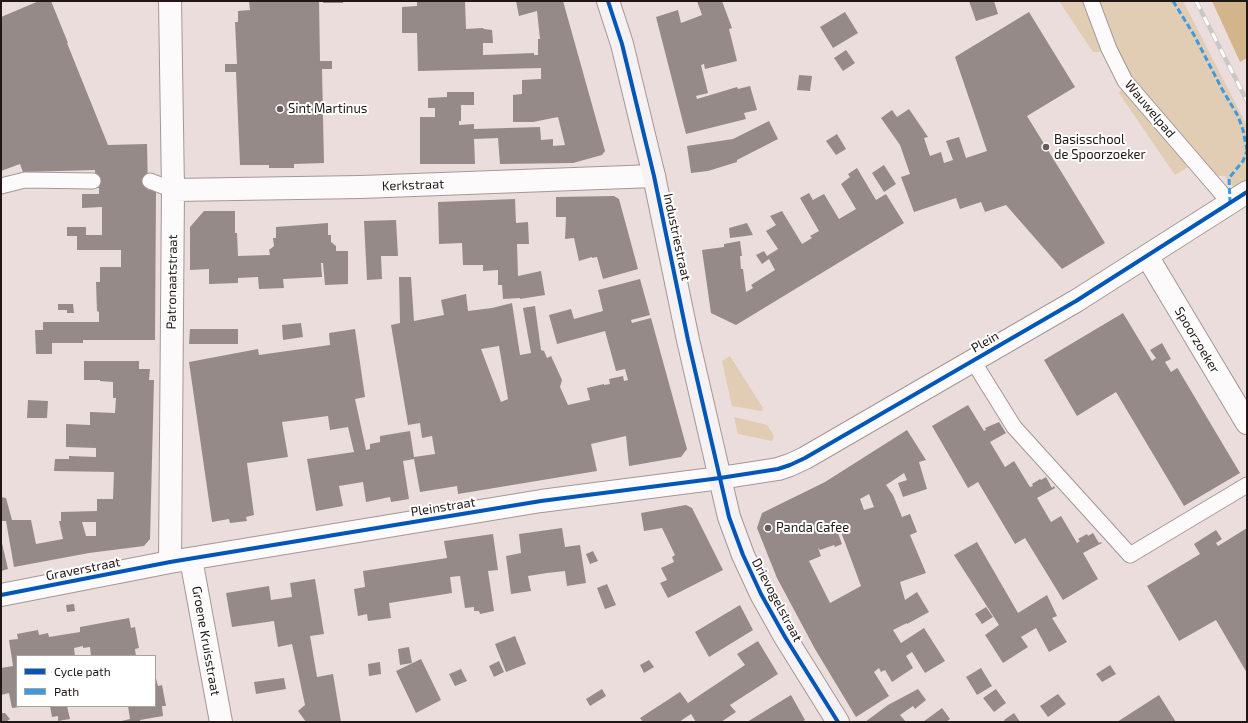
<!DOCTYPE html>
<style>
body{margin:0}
#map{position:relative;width:1248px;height:723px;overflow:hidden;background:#ebdddb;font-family:"Exo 2",sans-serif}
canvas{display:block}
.frame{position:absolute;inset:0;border:2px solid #201716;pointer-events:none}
.legend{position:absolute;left:16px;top:655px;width:140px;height:52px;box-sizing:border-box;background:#fff;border:1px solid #a6a2a2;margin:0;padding:5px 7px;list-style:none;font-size:12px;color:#201716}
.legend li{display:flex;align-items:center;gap:8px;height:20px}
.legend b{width:20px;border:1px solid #a6a2a2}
</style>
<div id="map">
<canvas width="1248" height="723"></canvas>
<div class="frame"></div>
<ul class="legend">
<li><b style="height:5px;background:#0057b8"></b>Cycle path</li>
<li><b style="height:5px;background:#3c9adf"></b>Path</li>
</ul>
</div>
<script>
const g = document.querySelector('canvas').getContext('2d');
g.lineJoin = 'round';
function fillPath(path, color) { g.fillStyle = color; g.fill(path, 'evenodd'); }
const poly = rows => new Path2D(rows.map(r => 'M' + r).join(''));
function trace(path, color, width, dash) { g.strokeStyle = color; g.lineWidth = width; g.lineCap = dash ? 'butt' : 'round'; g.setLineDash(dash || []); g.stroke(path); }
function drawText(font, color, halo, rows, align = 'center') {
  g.font = font + ' "Exo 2",sans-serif'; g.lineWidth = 4; g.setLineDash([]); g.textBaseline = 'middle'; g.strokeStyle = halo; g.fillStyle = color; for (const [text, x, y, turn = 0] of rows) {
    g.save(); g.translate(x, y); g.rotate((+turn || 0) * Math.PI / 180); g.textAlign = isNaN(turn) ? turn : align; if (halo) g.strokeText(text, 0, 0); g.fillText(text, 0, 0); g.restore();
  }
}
fillPath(poly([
 [1059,1,1083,1,1102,52,1093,52],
 [1098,1,1183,1,1247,126,1247,179,1234,188,1225,176,1214,176,1122,65],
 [1122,88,1188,167,1175,175,1119,93],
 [730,356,763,408,762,411,732,406,722,361],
 [734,417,767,425,774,436,772,441,738,434]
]), '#e1ccb4');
fillPath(poly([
 [1212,1,1247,1,1247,58,1240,62]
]), '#d3b58b');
fillPath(poly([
 [39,1,51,1,68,43,67,43,108,145,147,144,148,190,156,190,155,340,83,340,83,343,52,343,52,354,36,354,35,330,43,330,43,322,99,322,99,312,97,311,96,282,100,282,100,267,121,267,121,250,77,250,77,236,67,236,67,227,86,227,86,235,102,235,102,207,82,208,82,194,99,194,99,188,95,188,95,170,23,172,20,164,1,171,1,17],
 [249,1,319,1,320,61,332,61,332,69,322,69,324,163,294,164,294,168,269,168,269,165,240,165,236,72,225,72,225,64,237,64,235,22,238,22,238,11,250,10],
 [323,1,343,1,343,3,323,3],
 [417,1,465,1,466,29,483,28,484,29,492,30,493,43,483,43,483,55,534,53,534,55,538,55,538,39,540,39,537,11,519,16,516,1,563,1,605,151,602,155,573,163,500,164,498,138,474,139,475,164,420,164,420,117,435,117,435,108,428,108,428,98,447,97,447,92,474,92,474,105,461,105,461,121,459,121,459,125,474,124,474,129,540,127,541,140,553,139,553,146,565,145,558,117,533,122,513,122,513,95,522,94,522,80,541,79,541,68,418,71,417,33,402,33,402,7,417,6],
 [697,1,722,1,732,28,729,29,737,61,705,69,704,64,701,65,708,93,696,96,697,99,737,87,738,89,750,86,757,110,744,113,746,119,686,134,656,17,678,10,681,23,702,15],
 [969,1,994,1,998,14,976,21],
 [845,12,858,33,833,48,820,27],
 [1029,12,1075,87,1027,116,1105,243,1062,269,1006,205,985,212,981,202,960,209,956,198,914,212,901,177,910,174,900,145,881,118,892,110,897,117,909,109,928,137,924,138,930,156,941,152,944,163,953,160,946,141,959,137,966,158,987,151,955,57],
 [846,50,855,63,843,71,834,58],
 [799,75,812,76,810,91,797,90],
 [769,121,778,139,737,160,737,162,708,171,691,173,687,146,733,139],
 [837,134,846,149,836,155,826,141],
 [884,165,896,184,884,192,872,173],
 [857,168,876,200,886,194,904,223,736,325,711,313,702,250,724,247,724,244,740,241,742,256,740,256,741,269,743,269,746,292,753,288,751,285,775,270,769,259,762,264,756,255,764,251,767,256,778,249,766,231,776,225,770,216,782,211,802,244,812,238,810,236,819,231,800,198,809,193,813,200,824,194,839,219,856,209,841,184,850,177,848,174],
 [614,196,619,199,638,269,603,279,597,257,592,258,592,257,579,261,574,238,565,239,566,217,556,217,556,197],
 [515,199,516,223,528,222,529,244,517,244,518,276,541,271,545,295,520,299,520,298,503,299,502,285,498,285,498,270,483,271,483,265,463,265,462,243,439,244,438,202],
 [204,211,235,211,235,233,237,233,238,256,270,255,269,250,274,246,273,238,276,238,276,227,328,223,328,235,331,235,331,242,336,246,336,251,348,251,348,284,325,285,323,263,321,263,322,277,283,279,284,288,259,289,258,277,238,278,238,283,209,284,209,269,190,270,190,227],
 [396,220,398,256,381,256,382,279,367,280,364,221],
 [747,223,753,235,730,238,729,228],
 [399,277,411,277,414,321,444,315,441,300,466,294,468,311,492,308,512,303,520,355,531,353,523,308,535,306,541,350,544,351,547,358,551,356,562,380,560,387,568,405,590,400,587,388,604,384,604,385,610,384,609,379,623,376,624,381,628,380,625,369,616,371,605,331,557,344,549,315,571,309,574,319,603,311,598,290,640,279,650,315,631,320,632,323,651,318,687,449,681,457,629,466,626,436,591,444,597,471,458,494,457,486,420,492,414,459,403,461,409,499,391,502,390,497,366,502,363,482,339,486,343,506,316,511,307,459,354,452,348,427,330,430,328,416,282,422,288,457,247,463,254,515,246,517,247,521,230,523,229,519,212,522,189,362,258,349,259,355,330,345,329,333,355,329,365,397,355,399,366,450,370,449,370,444,380,442,380,436,410,431,414,457,435,454,432,436,422,438,420,423,408,425,391,325,400,323],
 [499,346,508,399,501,402,481,349],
 [58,304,73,304,74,313,67,313,67,310,58,310],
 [1123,313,1152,361,1156,358,1150,350,1162,343,1171,359,1165,362,1171,372,1177,368,1178,369,1240,473,1184,506,1116,392,1077,416,1044,360],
 [301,323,303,337,283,340,282,325],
 [190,329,238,329,238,344,189,344],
 [84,361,139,361,139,369,150,369,149,380,154,380,150,539,144,546,89,553,14,567,6,521,2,521,1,516,1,497,6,498,12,520,31,520,36,544,63,539,59,521,71,521,61,521,61,512,97,511,97,499,113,499,114,472,54,471,55,459,69,459,69,456,96,457,96,448,66,447,66,424,90,425,90,412,115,413,116,398,113,398,113,382,100,381,100,380,84,380],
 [82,522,96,522,96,536,86,536],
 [28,400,48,401,47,418,27,418],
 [968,405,984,431,986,430,985,428,999,422,1006,433,990,442,1005,467,1014,461,1030,487,1033,486,1032,484,1040,479,1041,480,1046,477,1052,488,1054,486,1055,488,1037,498,1051,522,1061,516,1077,543,1080,541,1078,539,1087,534,1088,536,1093,533,1099,543,1101,542,1102,543,1083,553,1098,579,1063,600,1025,538,1015,544,978,482,968,488,932,426],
 [907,430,926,460,919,462,927,489,903,497,898,483,907,480,904,473,886,485,893,495,902,517,910,514,917,532,910,535,926,573,900,582,905,600,917,592,929,612,907,624,907,623,893,630,901,643,924,628,945,661,925,673,912,652,906,656,913,668,892,682,885,670,881,672,879,668,874,672,889,696,856,717,815,649,777,578,757,528,762,513,825,482],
 [869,494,874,507,864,510,860,499],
 [837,521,861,586,830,603,809,561,821,556,818,548,820,550,834,545,835,547,842,544,835,525,828,527,827,525],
 [686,505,692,508,723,570,668,598,660,583,667,580,661,568,674,562,672,557,675,555,662,528,644,531,641,513],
 [562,528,565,547,580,545,586,583,567,586,565,571,547,573,528,576,531,591,511,594,506,556,521,553,519,534],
 [1247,528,1247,673,1216,620,1179,641,1147,586,1200,554,1194,544,1216,530,1222,539,1216,543,1218,546],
 [493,534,498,570,488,571,494,611,480,614,479,611,474,611,474,607,465,608,460,576,450,577,452,593,389,603,391,618,368,621,367,614,358,616,354,589,365,587,363,571,447,558,444,541],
 [1,539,8,569,1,571],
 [977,542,1018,613,1047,595,1057,616,1052,618,1067,642,1049,652,1036,628,1021,637,1028,647,1003,663,985,635,999,625,954,555],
 [593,551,598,561,590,564,586,554],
 [315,579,324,634,310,636,317,677,333,674,341,722,306,722,298,711,305,705,292,644,278,647,274,621,232,627,226,593,269,586,271,600,292,597,290,583],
 [607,584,616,605,605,609,597,588],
 [74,604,75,611,67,612,66,605],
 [740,605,753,630,709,657,695,632],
 [986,607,993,617,982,624,975,614],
 [129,618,131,628,135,627,137,638,139,648,135,649,136,656,91,656,90,647,83,648,83,646,74,648,75,656,17,656,17,706,20,707,12,708,9,693,1,695,1,668,13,666,9,640,18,639,17,634,38,630,39,635,48,633,49,637,80,632,80,627],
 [515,636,526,664,506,672,495,644],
 [758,641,778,674,730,705,736,712,721,722,696,722,691,714,679,722,643,722,640,718,680,692,688,703,745,665,737,654],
 [409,647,412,663,400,665,398,649],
 [421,659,441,700,416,713,396,671],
 [649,660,654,667,644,673,640,665],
 [499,661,504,672,494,677,489,666],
 [380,662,381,674,369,676,368,664],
 [1110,665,1116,674,1102,682,1096,674],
 [981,668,992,686,977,695,966,677],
 [461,669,467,681,455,686,449,674],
 [155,675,158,686,162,685,166,706,162,706,163,716,140,720,140,722,117,722,130,719,128,706,155,706],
 [284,678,286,689,256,694,254,682],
 [602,689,606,696,590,706,586,699],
 [918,689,926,700,915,709,913,706,900,715,906,722,865,722,888,705],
 [996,689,1006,703,994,712,983,698],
 [1058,694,1066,704,1048,717,1040,706],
 [791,695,805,720,802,722,747,722],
 [1159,695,1176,722,1117,722],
 [50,706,67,706,70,719,58,721,58,716,52,717],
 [942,708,950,719,946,722,923,722],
 [1,713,5,713,10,719,6,722,1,722],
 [1014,713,1020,722,1005,722,1004,720]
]), '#958a87');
const lane = poly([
 [1091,1,1109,49,1125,81,1230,203],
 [150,181,173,190],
 [1,186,25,180,93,181],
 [973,361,1014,427,1130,555,1247,485]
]);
const street = poly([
 [173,190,361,187,654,176],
 [1147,256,1247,423],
 [191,559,221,722],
 [170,562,173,190,170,1],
 [1,595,170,562,541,501,720,478,778,469,790,465,805,458,1076,301,1247,192]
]);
const secondary = poly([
 [608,1,622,44,654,176,688,340,729,517,743,555,761,594,785,637,838,722]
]);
trace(lane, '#a39897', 17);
trace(street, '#a39897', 24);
trace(secondary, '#a39897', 24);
trace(lane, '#fcfafa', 15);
trace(street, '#fcfafa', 22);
trace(secondary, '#f6f1f2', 22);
const rail = poly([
 [1196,1,1247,101]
]);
trace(rail, '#cbc7c6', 4.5);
trace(rail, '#fff', 3, [9]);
trace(poly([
 [1173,1,1194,35,1222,89,1238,116,1243,130,1247,150],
 [1230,203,1229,178,1243,161,1247,151]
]), '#3c9adf', 3, [6, 3]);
trace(poly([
 [608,1,622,44,654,176,688,340,729,517,743,555,761,594,785,637,838,722],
 [1,595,170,562,541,501,720,478,778,469,790,465,805,458,1076,301,1247,192]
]), '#0057b8', 4);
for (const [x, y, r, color] of [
 [280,109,4,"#675c5b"],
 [1046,147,4,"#675c5b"],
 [768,528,4,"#675c5b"]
]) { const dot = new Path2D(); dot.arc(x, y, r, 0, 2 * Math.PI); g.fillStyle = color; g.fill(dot); trace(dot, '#fff', 1.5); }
drawText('13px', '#201716', '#fff', [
 ["Sint Martinus",288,109],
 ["Basisschool",1054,140],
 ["de Spoorzoeker",1054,155],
 ["Panda Cafee",776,528]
], 'left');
drawText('13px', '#201716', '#fff', [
 ["Wauwelpad",1150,109,50],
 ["Kerkstraat",413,185,-2],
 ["Industriestraat",677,237,78],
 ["Patronaatstraat",172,282,-89],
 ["Spoorzoeker",1197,340,59],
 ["Plein",985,342,-30],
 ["Pleinstraat",443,507,-9],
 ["Graverstraat",83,569,-11],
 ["Drievogelstraat",777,600,62],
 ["Groene Kruisstraat",206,641,80]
]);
</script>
